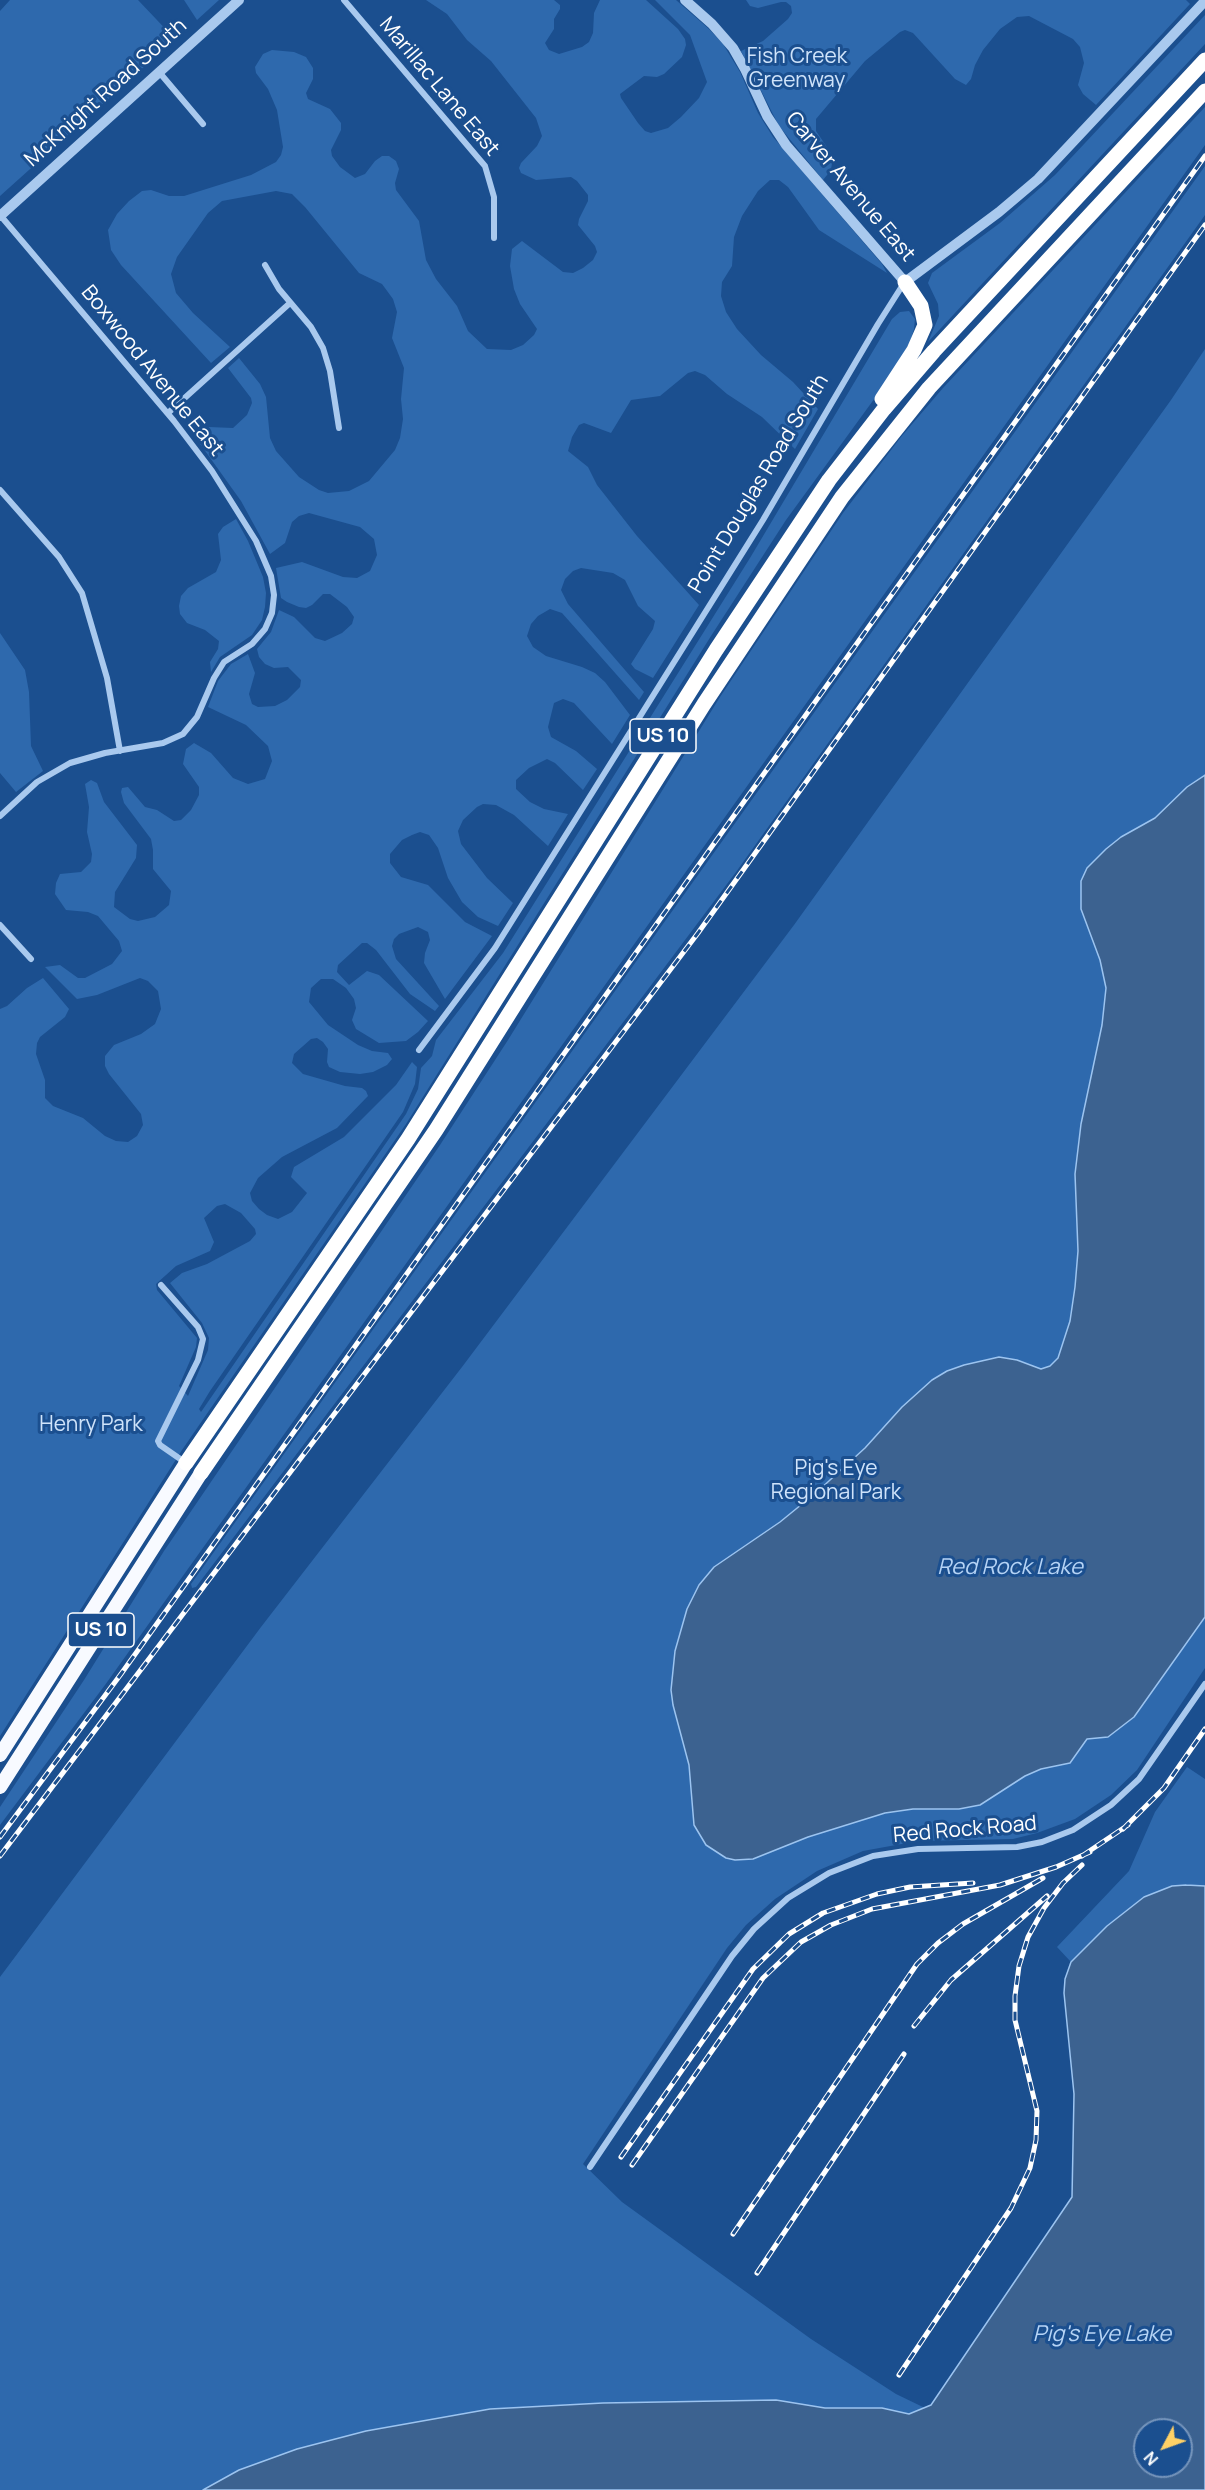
<!DOCTYPE html>
<style>
body{margin:0}
#map{position:relative;width:1205px;height:2490px;overflow:hidden;background:#1b4f8f;font-family:Manrope,sans-serif}
canvas{display:block}
.north{position:absolute;left:1133px;top:2418px;width:60px;height:60px;box-sizing:border-box;background:#1b4f8f;border:2px solid #7695bc;border-radius:50%;rotate:229deg;font-size:16px;font-weight:700;line-height:24px;text-align:center;color:#fff}
.north::after{content:'';display:block;margin:auto;width:21px;height:27px;background:#ffd166;clip-path:polygon(50% 0,100% 100%,50% 72%,0 100%)}
</style>
<div id="map">
<canvas width="1205" height="2490"></canvas>
<div class="north">N</div>
</div>
<script>
const g = document.querySelector('canvas').getContext('2d');
g.lineJoin = 'round';
function fillPath(path, color) { g.fillStyle = color; g.fill(path, 'evenodd'); }
const poly = rows => new Path2D(rows.map(r => 'M' + r).join(''));
function trace(path, color, width, dash) { g.strokeStyle = color; g.lineWidth = width; g.lineCap = dash ? 'butt' : 'round'; g.setLineDash(dash || []); g.stroke(path); }
function drawText(font, color, halo, rows, align = 'center') {
  g.font = font + ' Manrope,sans-serif'; g.lineWidth = 6; g.setLineDash([]); g.textBaseline = 'middle'; g.strokeStyle = halo; g.fillStyle = color; for (const [text, x, y, turn = 0] of rows) {
    g.save(); g.translate(x, y); g.rotate((+turn || 0) * Math.PI / 180); g.textAlign = isNaN(turn) ? turn : align; if (halo) g.strokeText(text, 0, 0); g.fillText(text, 0, 0); g.restore();
  }
}
fillPath(poly([
 [10,0,138,0,175,39,0,196,0,11],
 [184,0,219,0,197,20],
 [426,0,554,0,560,5,560,9,554,19,554,29,545,43,549,50,559,54,582,47,589,42,593,33,594,13,600,0,646,0,678,29,685,39,686,45,682,57,664,74,657,77,644,76,620,94,621,98,638,123,645,131,651,133,668,128,681,117,699,98,707,82,690,35,655,0,676,0,709,29,723,44,740,72,758,113,773,137,882,264,887,273,819,230,788,187,779,180,770,180,758,191,742,216,734,237,732,266,722,282,721,296,726,312,737,329,761,355,793,382,818,409,795,449,762,417,727,394,705,375,695,371,688,373,660,396,631,400,611,433,584,423,579,425,572,437,568,451,588,467,597,485,637,536,699,605,653,678,635,669,631,664,653,629,655,621,638,606,625,580,613,573,581,568,573,571,565,579,561,590,568,604,644,692,639,700,562,613,550,609,538,616,531,624,527,636,533,647,546,656,582,667,595,673,605,682,630,715,612,744,574,703,563,699,554,703,548,727,551,737,576,751,597,769,583,790,555,763,547,759,529,768,516,780,516,789,530,802,544,809,568,814,548,846,514,815,496,805,483,804,477,807,463,820,458,831,461,844,487,878,513,903,498,926,478,917,462,902,448,878,438,848,429,835,420,832,412,835,402,840,390,854,390,863,401,877,428,885,465,922,492,936,445,999,424,963,425,953,430,940,428,932,418,927,399,934,394,939,392,946,396,959,439,1006,435,1011,410,994,376,950,367,943,362,943,338,965,337,972,349,985,367,971,379,975,428,1021,418,1032,406,1041,379,1043,356,1029,352,1020,356,1008,354,999,346,988,333,979,321,979,311,988,309,1002,328,1025,358,1045,372,1051,388,1053,392,1059,387,1065,373,1072,360,1074,340,1072,329,1067,327,1062,328,1049,323,1042,317,1038,311,1039,294,1054,292,1063,303,1074,345,1086,362,1088,366,1091,368,1096,337,1128,282,1157,258,1178,250,1193,252,1201,259,1209,267,1215,278,1219,292,1212,307,1193,291,1177,294,1167,344,1137,396,1085,412,1062,417,1067,415,1084,403,1112,210,1391,199,1409,201,1412,406,1114,418,1089,421,1068,432,1056,436,1040,503,953,750,558,892,319,900,312,909,311,915,319,914,329,910,342,888,380,786,520,711,636,406,1124,182,1450,0,1736,0,1009,7,1006,27,988,43,978,69,1009,65,1017,40,1037,37,1043,36,1054,45,1080,45,1098,53,1106,83,1118,105,1136,116,1141,128,1142,137,1136,143,1125,141,1114,109,1074,105,1066,105,1056,114,1045,141,1034,155,1024,161,1009,158,991,148,981,140,978,97,995,77,999,45,967,60,965,78,978,85,978,112,964,122,951,119,941,98,916,88,912,66,910,55,894,56,883,60,874,81,872,91,862,92,854,87,832,89,807,85,784,91,780,97,783,104,802,137,845,136,858,115,892,114,907,130,919,138,921,155,917,169,905,171,891,153,869,153,850,151,839,124,803,121,792,122,788,128,787,145,807,157,810,174,821,181,820,191,810,199,795,199,787,183,764,186,749,194,743,211,753,233,778,248,784,265,779,272,761,268,746,246,725,208,707,218,681,231,664,248,654,255,673,249,694,252,704,258,707,275,706,287,700,300,687,301,680,288,667,274,668,265,664,259,657,257,649,271,632,279,610,294,617,315,638,325,641,342,633,352,624,354,617,347,607,330,594,323,594,312,605,306,608,299,607,287,602,281,598,276,568,302,562,343,577,357,578,370,571,377,555,374,539,360,527,309,513,299,516,292,522,285,543,270,554,241,501,193,434,209,427,233,428,247,415,252,403,251,398,228,368,239,358,260,384,266,397,270,438,276,451,299,477,319,490,328,493,349,491,369,481,395,450,400,438,403,419,401,399,404,368,392,338,397,312,393,299,382,284,359,273,305,207,292,194,276,191,222,201,208,213,177,257,171,274,176,293,193,313,230,347,211,363,121,265,111,250,108,230,117,214,129,201,142,191,151,190,169,196,184,196,251,175,276,162,281,155,283,147,277,110,268,89,256,73,255,67,263,54,272,50,294,52,306,57,313,68,313,79,306,93,308,99,330,109,341,123,341,130,331,150,332,156,340,167,355,178,365,174,375,161,382,156,389,156,396,161,399,169,395,183,396,190,419,221,426,260,436,279,457,306,468,331,487,349,511,350,523,345,534,335,537,329,520,304,514,289,510,266,512,249,522,241,563,272,573,273,583,268,593,260,597,252,595,246,578,225,579,219,588,201,588,195,577,181,571,177,536,180,521,173,519,168,521,163,537,146,542,136,536,118,491,61,467,40,447,14],
 [225,1204,241,1213,255,1229,256,1234,250,1241,207,1264,182,1273,170,1283,202,1323,209,1338,208,1350,188,1396,179,1386,196,1347,197,1338,157,1290,156,1284,176,1266,210,1251,214,1242,204,1218,217,1206],
 [746,0,1186,0,1190,4,1096,105,1083,94,1078,85,1084,63,1080,47,1073,39,1029,16,1017,17,1000,29,983,50,975,65,971,79,966,85,955,79,913,33,905,30,900,32,865,61,816,119,816,131,833,156,831,170,823,180,779,126,741,51,763,41,788,19,792,13,791,6,786,2,781,2,758,8,750,6],
 [1205,15,1205,44,928,342,939,316,938,304,928,283,932,273,1000,223,1055,175],
 [1205,107,1205,145,105,1685,0,1825,0,1807,84,1680,164,1551,440,1145,508,1040,720,697,843,513,901,437,943,388],
 [1205,166,1205,215,1113,344,736,872,646,992,196,1587,192,1588,191,1584],
 [1205,349,1205,1668,1137,1770,1111,1795,1075,1819,1037,1833,1013,1839,918,1841,863,1851,817,1871,775,1899,746,1925,727,1948,583,2164,622,2202,811,2339,896,2394,925,2408,915,2413,1019,2490,0,2490,0,1977,261,1627,462,1367,794,925,1171,400],
 [236,519,248,541,263,577,266,593,265,607,262,620,252,635,220,657,211,672,210,662,218,649,219,641,205,630,187,623,180,614,179,606,181,596,188,588,216,572,221,560,218,534,223,527],
 [0,633,25,670,29,692,31,746,43,771,16,792,0,773],
 [1187,1767,1205,1779,1205,1886,1186,1885,1144,1897,1107,1926,1071,1962,1057,1947,1129,1871,1155,1812]
]), '#2e69ad');
const water = poly([
 [1205,775,1205,1617,1134,1717,1108,1737,1087,1739,1070,1763,1041,1769,1025,1776,980,1805,959,1809,913,1809,885,1813,808,1837,753,1859,735,1860,726,1858,706,1845,694,1825,689,1765,673,1705,671,1690,675,1651,687,1609,699,1585,714,1567,780,1522,818,1491,865,1448,902,1407,932,1380,947,1371,964,1365,999,1357,1017,1360,1041,1369,1050,1366,1058,1358,1070,1321,1075,1287,1078,1251,1075,1174,1081,1124,1102,1025,1106,988,1100,960,1081,909,1081,881,1087,868,1106,849,1121,837,1155,818,1187,787,1205,775],
 [1186,1885,1205,1886,1205,2490,203,2490,239,2470,297,2449,366,2431,490,2409,603,2403,776,2400,825,2408,882,2408,909,2414,931,2405,1072,2197,1074,2094,1064,1993,1065,1979,1071,1962,1107,1926,1144,1897,1172,1886,1186,1885],
 [1145,2430,1181,2430,1181,2466,1145,2466,1145,2430]
]);
fillPath(water, '#3c6290');
trace(water, '#9cc4f0', 1.5);
trace(poly([
 [344,0,485,166,494,197,494,238],
 [159,72,203,124],
 [265,265,279,289,311,327,323,348,330,371,339,428],
 [168,413,290,303],
 [0,490,59,557,82,593,107,678,120,751],
 [0,816,37,782,70,763,105,753,163,743,183,734,197,717,214,678,224,662,252,644,265,629,272,613,274,595,271,576,256,541,212,471,174,421,0,215],
 [0,925,31,959],
 [419,1050,495,948,763,520,878,324,904,283],
 [161,1285,198,1327,203,1339,198,1360,158,1441,160,1445,186,1463],
 [590,2167,732,1956,754,1929,788,1898,829,1873,873,1856,918,1849,1017,1847,1042,1842,1073,1830,1111,1805,1139,1779,1205,1684]
]), '#a9c9ee', 6);
trace(poly([
 [685,0,712,24,733,48,745,69,767,116,786,145,905,282,999,212,1038,179,1205,1],
 [0,216,239,0]
]), '#a9c9ee', 10);
trace(poly([
 [0,1755,186,1463],
 [0,1787,201,1473]
]), '#f8faff', 14);
trace(poly([
 [882,399,914,350,925,325,921,306,905,282],
 [186,1463,408,1139,716,650,829,480,884,409,934,351,1205,60],
 [201,1473,436,1130,704,704,842,497,929,388,1205,91]
]), '#fff', 15);
const rail = poly([
 [1123,1829,1164,1788,1205,1729],
 [0,1837,121,1674,1205,156],
 [0,1856,698,933,1205,225],
 [1082,1856,1128,1825],
 [914,2026,951,1980,1047,1896],
 [621,2157,753,1969,789,1934,823,1913,877,1894,910,1887,973,1883],
 [632,2165,763,1978,801,1942,831,1925,872,1909,1000,1885,1056,1867,1090,1852],
 [733,2234,917,1964,938,1943,963,1924,1043,1878],
 [757,2273,904,2054],
 [899,2375,1011,2208,1030,2168,1036,2140,1037,2111,1015,2020,1015,1996,1019,1966,1028,1937,1044,1908,1063,1883,1082,1865]
]);
trace(rail, '#fff', 5);
trace(rail, '#1b4f8f', 3, [9]);
for (const [x, y, w] of [
 [663,736,66],
 [101,1630,66]
]) { const box = new Path2D(); box.roundRect(x - w / 2, y - 17, w, 34, 4.5); g.fillStyle = '#1b4f8f'; g.fill(box); trace(box, '#fff', 1.5); }
drawText('bold 20px', '#fff', null, [
 ["US 10",663,736],
 ["US 10",101,1630]
]);
drawText('21px', '#cfe3fa', '#1b4f8f', [
 ["Fish Creek",797,57],
 ["Greenway",797,81],
 ["Henry Park",91,1425],
 ["Pig's Eye",836,1469],
 ["Regional Park",836,1493]
]);
drawText('21px', '#fff', '#1b4f8f', [
 ["Marillac Lane East",439,87,50],
 ["McKnight Road South",106,93,-42],
 ["Carver Avenue East",850,187,50],
 ["Boxwood Avenue East",152,371,51],
 ["Point Douglas Road South",759,484,-59],
 ["Red Rock Road",965,1830,-5]
]);
drawText('italic 22px', '#b5d3f5', '#1b4f8f', [
 ["Red Rock Lake",1010,1568],
 ["Pig's Eye Lake",1102,2335]
]);
</script>
